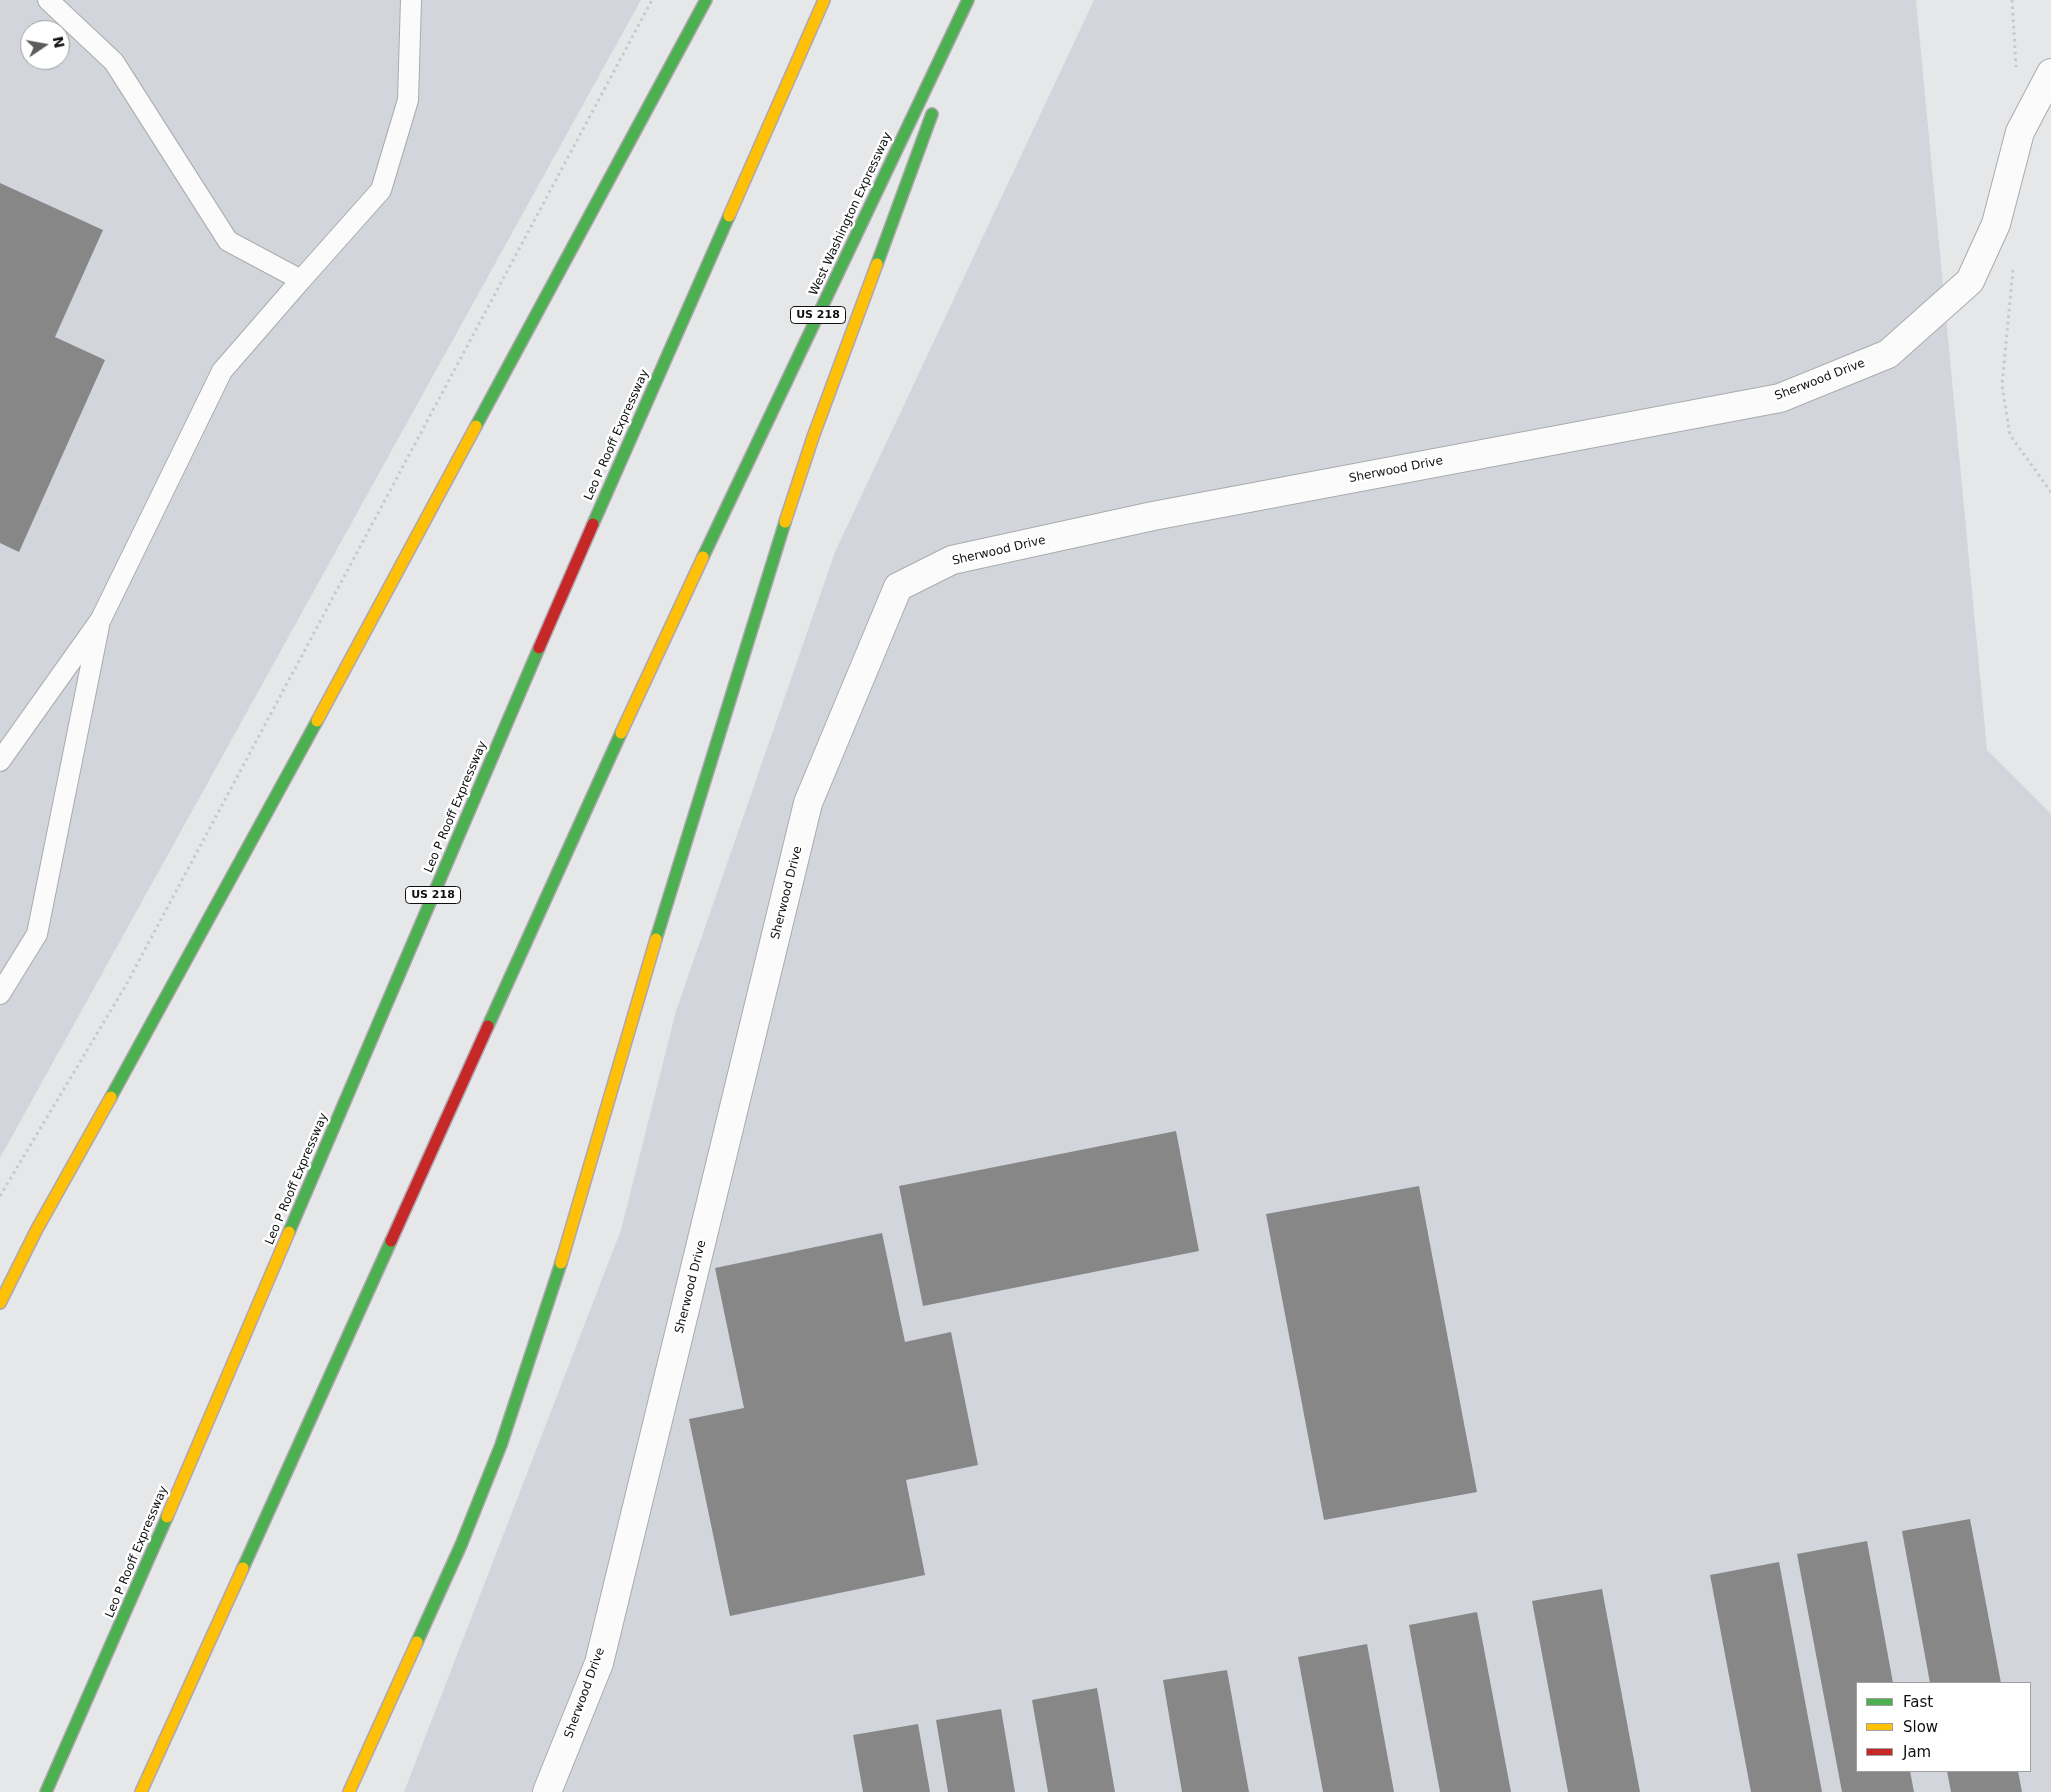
<!DOCTYPE html>
<style>
body{margin:0}
#map{position:relative;width:2051px;height:1792px;overflow:hidden;background:#e5e7e9;font-family:"DejaVu Sans",sans-serif}
canvas{display:block}
.legend{position:absolute;left:1856px;top:1682px;width:175px;height:90px;box-sizing:border-box;background:#fff;border:1px solid #9f9fa0;margin:0;padding:6px 9px;list-style:none;font-size:15px;color:#0f1011}
.legend li{display:flex;align-items:center;gap:10px;height:25px}
.legend b{width:25px;border:1px solid #9f9fa0}
.north{position:absolute;left:20px;top:20px;width:50px;height:50px;box-sizing:border-box;background:#fff;border:1px solid #9f9fa0;border-radius:50%;rotate:78deg;font-size:14px;font-weight:700;line-height:20px;text-align:center;color:#0f1011}
.north::after{content:'';display:block;margin:auto;width:18px;height:22px;background:#5a5b5d;clip-path:polygon(50% 0,100% 100%,50% 72%,0 100%)}
</style>
<div id="map">
<canvas width="2051" height="1792"></canvas>
<ul class="legend">
<li><b style="height:6px;background:#4caf50"></b>Fast</li>
<li><b style="height:6px;background:#ffc107"></b>Slow</li>
<li><b style="height:6px;background:#c62828"></b>Jam</li>
</ul>
<div class="north">N</div>
</div>
<script>
const g = document.querySelector('canvas').getContext('2d');
g.lineJoin = 'round';
function fillPath(path, color) { g.fillStyle = color; g.fill(path, 'evenodd'); }
const poly = rows => new Path2D(rows.map(r => 'M' + r).join(''));
function trace(path, color, width, dash) { g.strokeStyle = color; g.lineWidth = width; g.lineCap = dash ? 'butt' : 'round'; g.setLineDash(dash || []); g.stroke(path); }
function drawText(font, color, halo, rows, align = 'center') {
  g.font = font + ' "DejaVu Sans",sans-serif'; g.lineWidth = 5; g.setLineDash([]); g.textBaseline = 'middle'; g.strokeStyle = halo; g.fillStyle = color; for (const [text, x, y, turn = 0] of rows) {
    g.save(); g.translate(x, y); g.rotate((+turn || 0) * Math.PI / 180); g.textAlign = isNaN(turn) ? turn : align; if (halo) g.strokeText(text, 0, 0); g.fillText(text, 0, 0); g.restore();
  }
}
fillPath(poly([
 [0,0,641,0,0,1158],
 [30,30,60,30,60,60,30,60],
 [1094,0,1916,0,1987,750,2051,814,2051,1792,404,1792,621,1230,676,1011,835,552],
 [1857,1683,2030,1683,2030,1771,1857,1771]
]), '#d2d6dc');
fillPath(poly([
 [0,183,103,230,55,337,105,360,19,552,0,543],
 [1176,1131,1199,1251,923,1306,899,1186],
 [1419,1186,1477,1492,1324,1520,1266,1214],
 [882,1233,905,1342,951,1332,978,1465,906,1480,925,1575,730,1616,689,1419,744,1408,715,1268],
 [1970,1519,2001,1683,1930,1683,1902,1531],
 [1867,1541,1893,1683,1857,1683,1857,1771,1910,1771,1914,1792,1842,1792,1797,1554],
 [1779,1562,1822,1792,1751,1792,1710,1575],
 [1602,1589,1640,1792,1568,1792,1532,1601],
 [1477,1612,1511,1792,1440,1792,1409,1625],
 [1367,1644,1394,1792,1323,1792,1298,1657],
 [1227,1670,1249,1792,1182,1792,1163,1680],
 [1097,1688,1115,1792,1048,1792,1032,1700],
 [1001,1709,1015,1792,948,1792,936,1720],
 [918,1724,930,1792,863,1792,853,1735],
 [1947,1771,2018,1771,2022,1792,1951,1792]
]), '#878788');
const lane = poly([
 [48,0,114,62,228,241,301,280,381,190,408,100,411,0],
 [0,761,101,619,222,371,301,280],
 [0,994,37,934,99,626]
]);
const street = poly([
 [547,1792,599,1663,808,803,898,587,952,560,1153,516,1780,398,1888,354,1970,281,1996,224,2020,132,2051,73]
]);
const fast = poly([
 [877,264,932,114],
 [476,426,706,0],
 [593,524,729,216],
 [703,557,968,0],
 [656,939,785,522],
 [488,1026,621,733],
 [111,1097,317,721],
 [289,1232,539,648],
 [243,1568,391,1241],
 [417,1642,461,1545,501,1445,561,1263],
 [46,1792,167,1517]
]);
const slow = poly([
 [729,216,824,0],
 [785,522,813,437,877,264],
 [317,721,476,426],
 [621,733,703,557],
 [561,1263,656,939],
 [0,1303,37,1229,111,1097],
 [167,1517,289,1232],
 [141,1792,243,1568],
 [349,1792,417,1642]
]);
const jam = poly([
 [539,648,593,524],
 [391,1241,488,1026]
]);
trace(lane, '#aaabac', 22);
trace(street, '#aaabac', 30);
trace(fast, '#afa6af', 14);
trace(slow, '#afa6af', 14);
trace(jam, '#afa6af', 14);
trace(poly([
 [2012,0,2016,67],
 [2013,270,2002,385,2010,435,2051,492],
 [0,1196,126,985,652,0]
]), '#c7c8c9', 3, [2.5, 4]);
trace(lane, '#fbfbfc', 20);
trace(street, '#fbfbfc', 28);
trace(fast, '#4caf50', 11);
trace(slow, '#ffc107', 11);
trace(jam, '#c62828', 11);
for (const [x, y, w] of [
 [818,315,55],
 [433,895,55]
]) { const box = new Path2D(); box.roundRect(x - w / 2, y - 8.5, w, 17, 4); g.fillStyle = '#fff'; g.fill(box); trace(box, '#0f1011', 1); }
drawText('bold 11px', '#0f1011', null, [
 ["US 218",818,315],
 ["US 218",433,895]
]);
drawText('12px', '#0f1011', '#fff', [
 ["West Washington Expressway",851,214,-65],
 ["Sherwood Drive",1820,380,-21],
 ["Leo P Rooff Expressway",617,435,-66],
 ["Sherwood Drive",1396,470,-11],
 ["Sherwood Drive",999,551,-13],
 ["Leo P Rooff Expressway",456,807,-67],
 ["Sherwood Drive",787,893,-76],
 ["Leo P Rooff Expressway",297,1179,-67],
 ["Sherwood Drive",691,1287,-76],
 ["Leo P Rooff Expressway",137,1552,-67],
 ["Sherwood Drive",585,1693,-70]
]);
</script>
